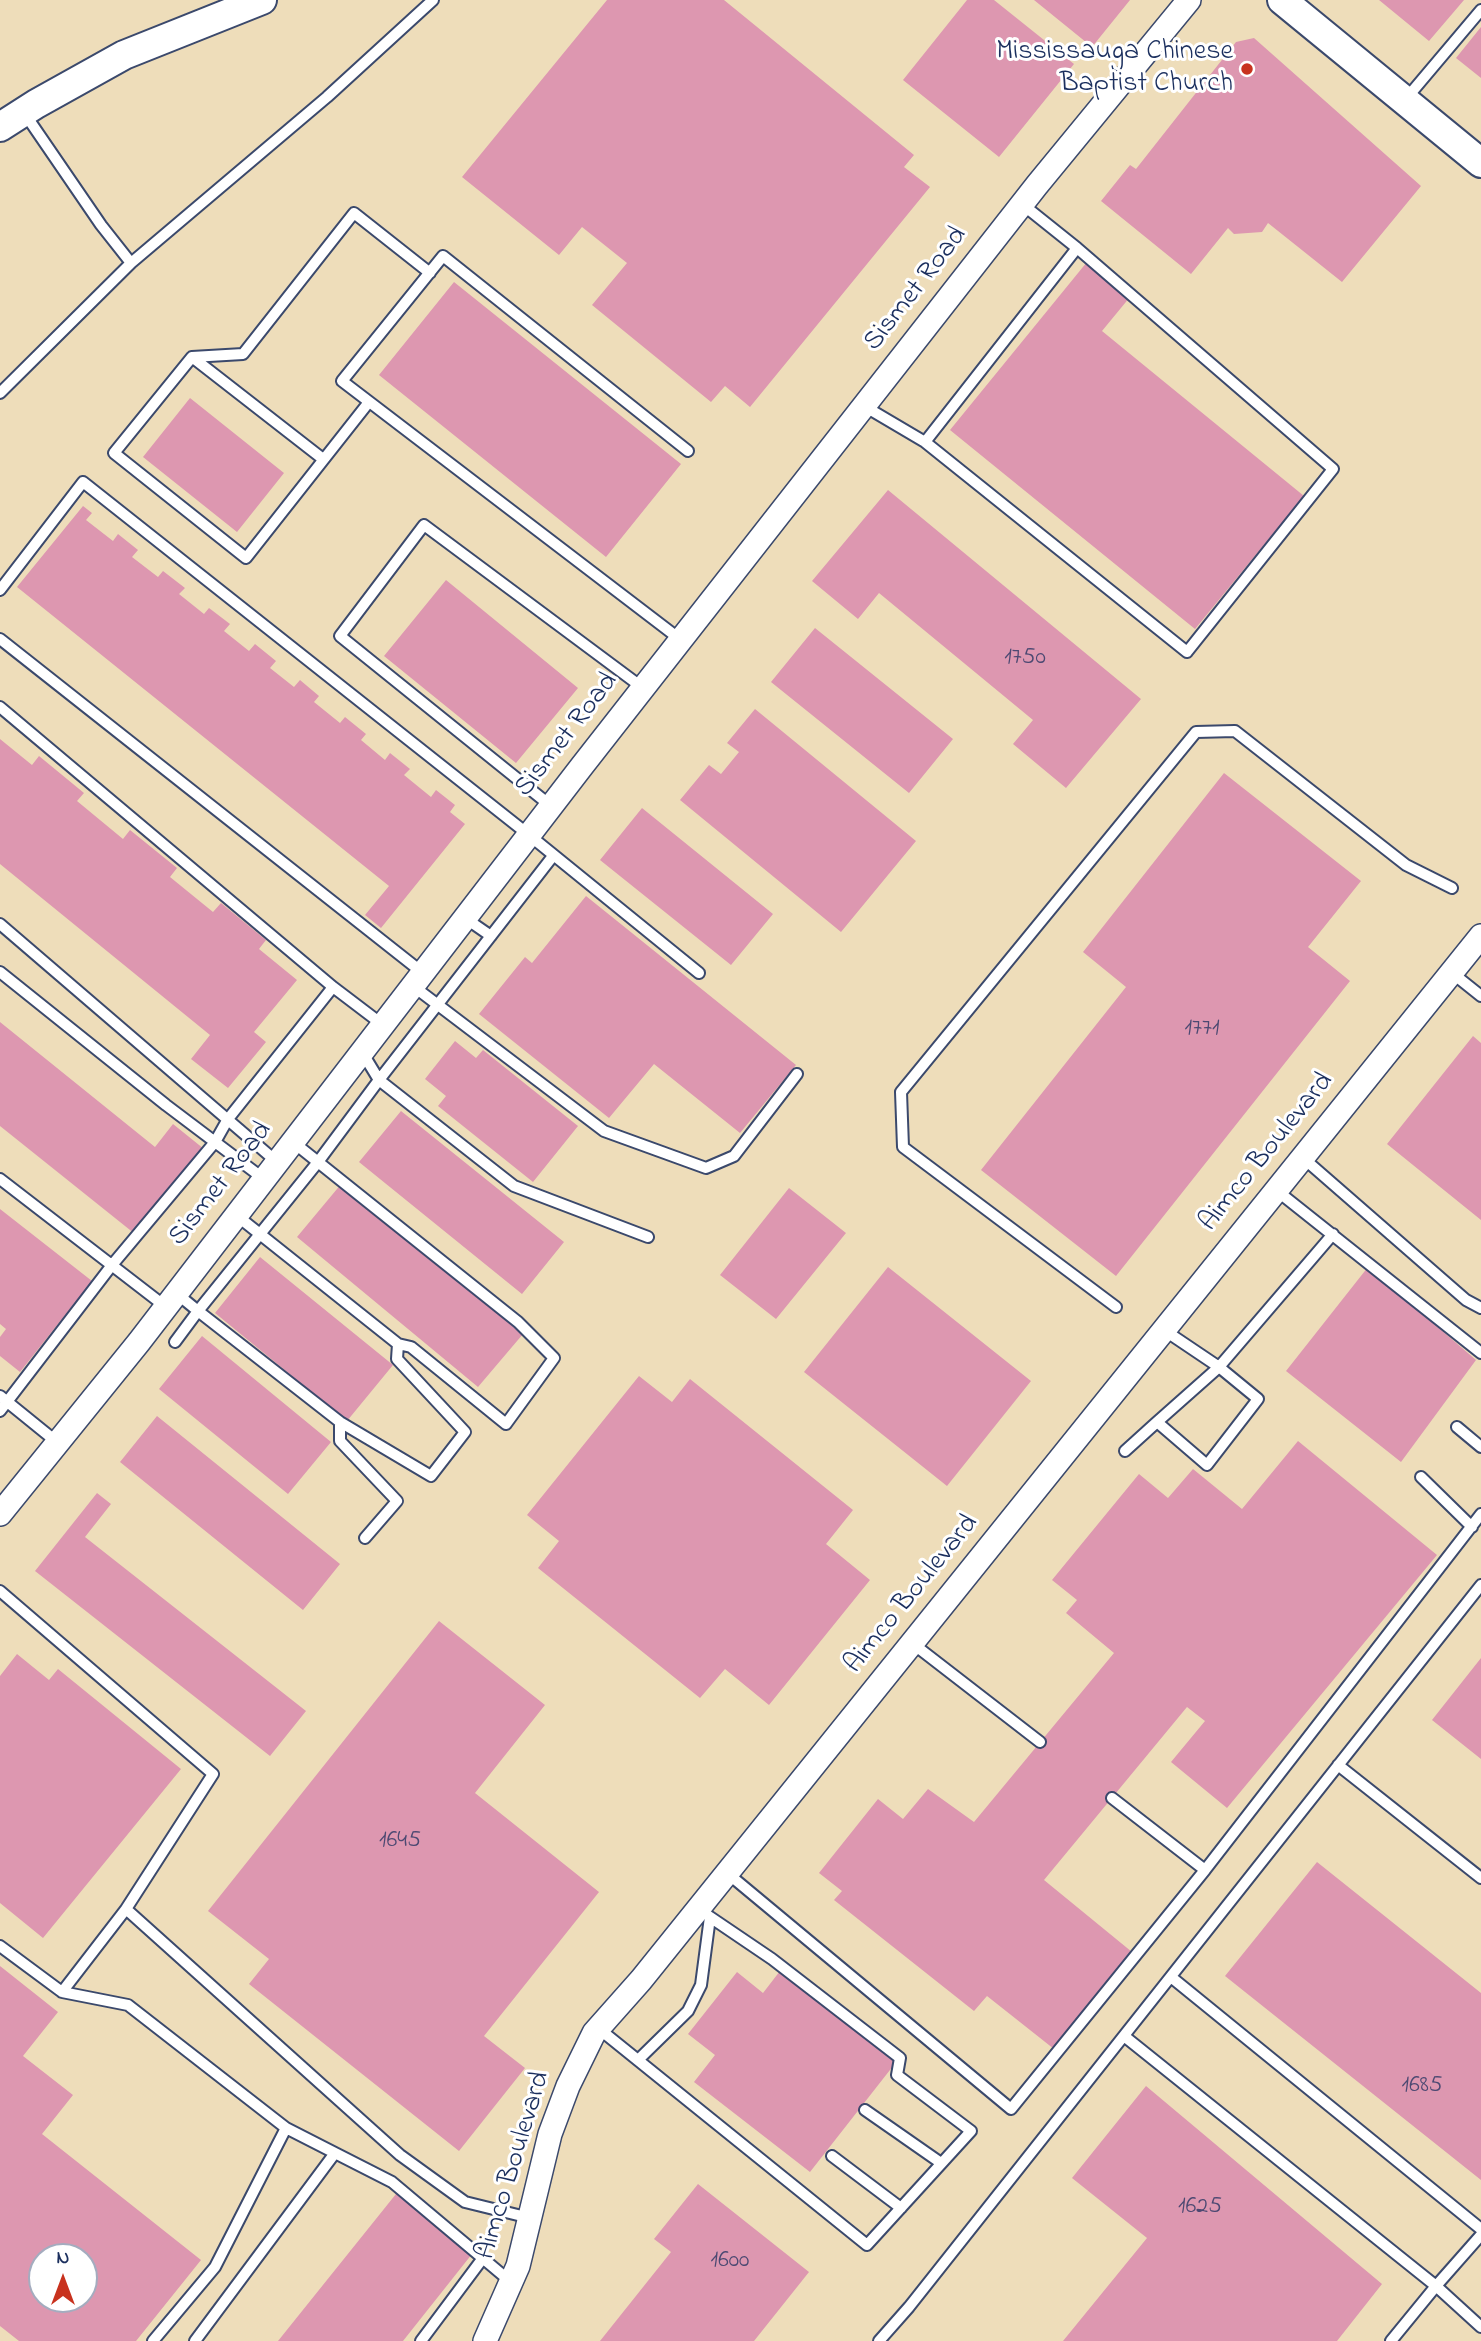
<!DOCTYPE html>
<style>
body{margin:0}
#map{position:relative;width:1481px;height:2341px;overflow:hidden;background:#eeddba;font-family:"Indie Flower",sans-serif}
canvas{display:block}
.north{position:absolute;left:28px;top:2243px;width:70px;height:70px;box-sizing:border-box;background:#fff;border:2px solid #a4acbf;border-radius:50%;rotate:0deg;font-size:19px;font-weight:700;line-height:28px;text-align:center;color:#1b2f5e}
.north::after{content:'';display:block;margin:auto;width:24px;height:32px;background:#c8321e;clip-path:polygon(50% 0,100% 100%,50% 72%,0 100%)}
</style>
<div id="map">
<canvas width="1481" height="2341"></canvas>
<div class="north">N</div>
</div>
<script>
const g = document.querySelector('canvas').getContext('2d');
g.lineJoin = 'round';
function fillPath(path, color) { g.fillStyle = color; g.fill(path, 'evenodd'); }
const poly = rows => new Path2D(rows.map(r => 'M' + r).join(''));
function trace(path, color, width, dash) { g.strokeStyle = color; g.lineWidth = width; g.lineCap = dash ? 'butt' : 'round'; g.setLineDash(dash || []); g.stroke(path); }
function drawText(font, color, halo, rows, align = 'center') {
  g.font = font + ' "Indie Flower",sans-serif'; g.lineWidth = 6; g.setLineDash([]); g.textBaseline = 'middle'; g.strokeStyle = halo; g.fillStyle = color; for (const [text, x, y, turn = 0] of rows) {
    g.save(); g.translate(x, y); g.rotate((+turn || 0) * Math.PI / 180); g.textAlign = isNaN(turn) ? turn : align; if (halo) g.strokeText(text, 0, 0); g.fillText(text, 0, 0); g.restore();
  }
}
fillPath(poly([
 [607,0,724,0,914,155,904,167,930,187,750,407,725,386,711,402,592,305,627,263,582,227,559,255,462,177],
 [967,0,994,0,1074,64,999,157,903,80],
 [1034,0,1130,0,1092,47],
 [1379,0,1464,0,1429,41],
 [1481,27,1481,78,1456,58],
 [1254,38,1421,186,1342,282,1268,223,1262,232,1234,234,1228,228,1191,274,1101,201,1130,165,1136,169,1236,42],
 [1087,262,1130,297,1102,331,1304,496,1195,629,950,430],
 [454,282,681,464,606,557,379,375],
 [190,398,284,473,237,532,143,457],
 [888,490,1141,699,1066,788,1013,744,1033,720,879,593,858,619,812,581],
 [83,506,92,513,86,520,113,541,118,534,138,550,132,557,158,577,163,571,185,588,179,594,204,614,209,608,230,624,224,631,249,651,255,644,276,661,270,668,294,687,300,680,319,696,314,702,340,723,345,717,366,734,361,740,385,760,390,753,410,769,404,775,431,797,436,790,455,805,450,812,465,824,381,928,365,915,389,886,17,587],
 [446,580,578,688,516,763,384,656],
 [815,628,953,739,909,793,771,682],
 [755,709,916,841,841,932,680,800,709,765,721,774,739,752,727,743],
 [0,739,32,765,39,756,84,793,77,801,123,839,130,830,177,868,170,877,213,912,221,903,266,940,259,949,297,980,254,1032,266,1042,228,1088,191,1059,210,1035,0,864],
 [1224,773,1361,881,1308,947,1350,981,1116,1276,981,1170,1126,987,1083,952],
 [642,808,773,914,731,965,600,860],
 [586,896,796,1065,740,1133,654,1064,609,1118,479,1014,525,957,532,963],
 [0,1022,155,1147,173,1124,204,1149,135,1234,0,1126],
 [1473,1036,1481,1043,1481,1220,1387,1144],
 [455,1041,476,1058,483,1050,578,1126,533,1182,438,1106,446,1096,425,1079],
 [401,1111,564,1242,522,1294,359,1162],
 [342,1183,523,1334,478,1387,297,1237],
 [789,1188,846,1233,776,1319,720,1275],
 [0,1209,92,1281,20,1372,0,1356,0,1337,6,1329,0,1324],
 [260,1257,393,1365,347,1421,215,1313],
 [888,1267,1031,1381,947,1486,804,1372],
 [1368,1267,1476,1360,1401,1462,1286,1371],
 [202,1336,331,1442,288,1494,159,1389],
 [639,1376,672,1402,690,1379,853,1510,826,1544,870,1580,769,1705,725,1669,700,1698,538,1568,559,1541,527,1515],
 [157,1416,340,1564,303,1610,120,1462],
 [1298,1441,1437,1555,1227,1808,1171,1762,1205,1721,1187,1707,1044,1880,1132,1952,1054,2049,987,1996,974,2011,834,1900,842,1891,819,1873,878,1799,903,1819,928,1789,974,1822,1114,1653,1066,1613,1077,1600,1052,1580,1139,1474,1168,1498,1193,1469,1242,1509],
 [97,1493,111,1504,85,1537,306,1711,270,1756,35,1571],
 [439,1621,545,1705,475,1793,599,1892,484,2036,525,2068,459,2151,249,1984,269,1959,208,1911],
 [17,1654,49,1680,58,1669,181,1769,43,1938,0,1903,0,1676],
 [1481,1658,1481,1759,1432,1720],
 [1317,1862,1481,1993,1481,2180,1225,1976],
 [0,1966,58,2012,23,2056,73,2095,42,2134,201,2260,136,2341,19,2341,0,2326],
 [42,2257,84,2257,84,2299,42,2299],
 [780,1971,897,2061,810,2172,694,2082,715,2055,688,2034,737,1972,763,1993],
 [1146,2086,1382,2284,1337,2341,1063,2341,1147,2238,1072,2178],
 [698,2184,809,2272,754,2341,600,2341,671,2252,654,2239],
 [396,2194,472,2254,403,2341,278,2341]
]), '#dd97b0');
const service = poly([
 [1405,100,1481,10],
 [131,263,327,97,433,0],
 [192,357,323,459],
 [0,393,131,263,101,225,25,114],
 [369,402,246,558,114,453,192,357,243,354,354,213,430,273],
 [864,406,925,442,1187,652,1333,469,1077,248,1022,204],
 [925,442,1077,248],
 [0,590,83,482,529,835,699,973],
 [0,639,423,973],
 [681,640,342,381,443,256,688,451],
 [0,707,333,987,383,1025],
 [551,806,340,636,424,525,643,688],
 [553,856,379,1080,514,1186,648,1237],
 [465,918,491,936],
 [0,924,277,1162],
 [0,972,166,1105,264,1179],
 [1451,972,1481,996],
 [413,986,604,1131,706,1168,734,1156,797,1074],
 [362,1052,379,1080,318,1162,198,1311,340,1422,431,1476,465,1432,397,1359,398,1344],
 [1302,1157,1466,1300,1481,1308],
 [0,1179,166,1307],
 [1276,1190,1481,1353],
 [236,1215,398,1344,411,1347,506,1424,554,1358,518,1322,293,1142],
 [1116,1307,903,1147,901,1092,1196,732,1235,731,1406,865,1452,888],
 [1164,1330,1219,1367,1333,1234],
 [175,1342,198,1311,176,1293],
 [1219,1367,1258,1399,1207,1465,1157,1422,1219,1367],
 [0,1396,58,1443],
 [0,1411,112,1265,215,1142,228,1119,333,987],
 [340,1422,340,1441,397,1501,365,1538],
 [1457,1427,1481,1447],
 [1125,1451,1157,1422],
 [1421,1477,1472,1527],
 [0,1591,213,1774,126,1909,400,2155,465,2202,530,2218],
 [912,1643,1040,1742],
 [1338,1765,1481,1878],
 [1205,1870,1481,1514],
 [726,1872,1011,2109,1205,1870,1112,1798],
 [0,1946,62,1992,126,1909],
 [1171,1977,1481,2229],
 [62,1992,128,2005,286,2128,215,2267,153,2341],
 [598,2028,867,2245,971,2131,897,2075,900,2058,772,1959,710,1917],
 [1124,2036,1436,2286,1391,2341],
 [638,2060,688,2011,701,1985,710,1917,706,1914],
 [865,2110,941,2163],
 [335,2153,392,2182,511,2282],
 [832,2156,901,2208],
 [1481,2235,1436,2286,1481,2327],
 [195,2341,335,2153,286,2128],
 [421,2341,483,2258],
 [879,2341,909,2307,1481,1585]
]);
const minor = poly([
 [0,1514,139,1342,582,766,1037,185,1189,0],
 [485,2341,518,2266,550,2134,568,2086,594,2033,641,1980,1481,936]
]);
const tertiary = poly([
 [1282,0,1481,163],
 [0,127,36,104,124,55,262,0]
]);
trace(service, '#3b496c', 14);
trace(minor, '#3b496c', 26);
trace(tertiary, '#3b496c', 32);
trace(service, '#fff', 10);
trace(minor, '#fff', 23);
trace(tertiary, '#fff', 28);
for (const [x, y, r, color] of [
 [1247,69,7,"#c8321e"]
]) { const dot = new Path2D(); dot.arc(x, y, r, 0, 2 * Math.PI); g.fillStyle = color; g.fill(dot); trace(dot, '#fff', 2.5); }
drawText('24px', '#4c4972', null, [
 ["1750",1025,659],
 ["1771",1202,1030],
 ["1645",400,1842],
 ["1685",1422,2087],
 ["1625",1200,2208],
 ["1600",730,2262]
]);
drawText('28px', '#1b2f5e', '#fff', [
 ["Mississauga Chinese",1233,53],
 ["Baptist Church",1233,85]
], 'right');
drawText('28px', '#1b2f5e', '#fff', [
 ["Sismet Road",917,290,-52],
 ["Sismet Road",568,736,-52],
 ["Aimco Boulevard",1268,1153,-51],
 ["Sismet Road",222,1185,-52],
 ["Aimco Boulevard",913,1595,-51],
 ["Aimco Boulevard",515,2166,-73]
]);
</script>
